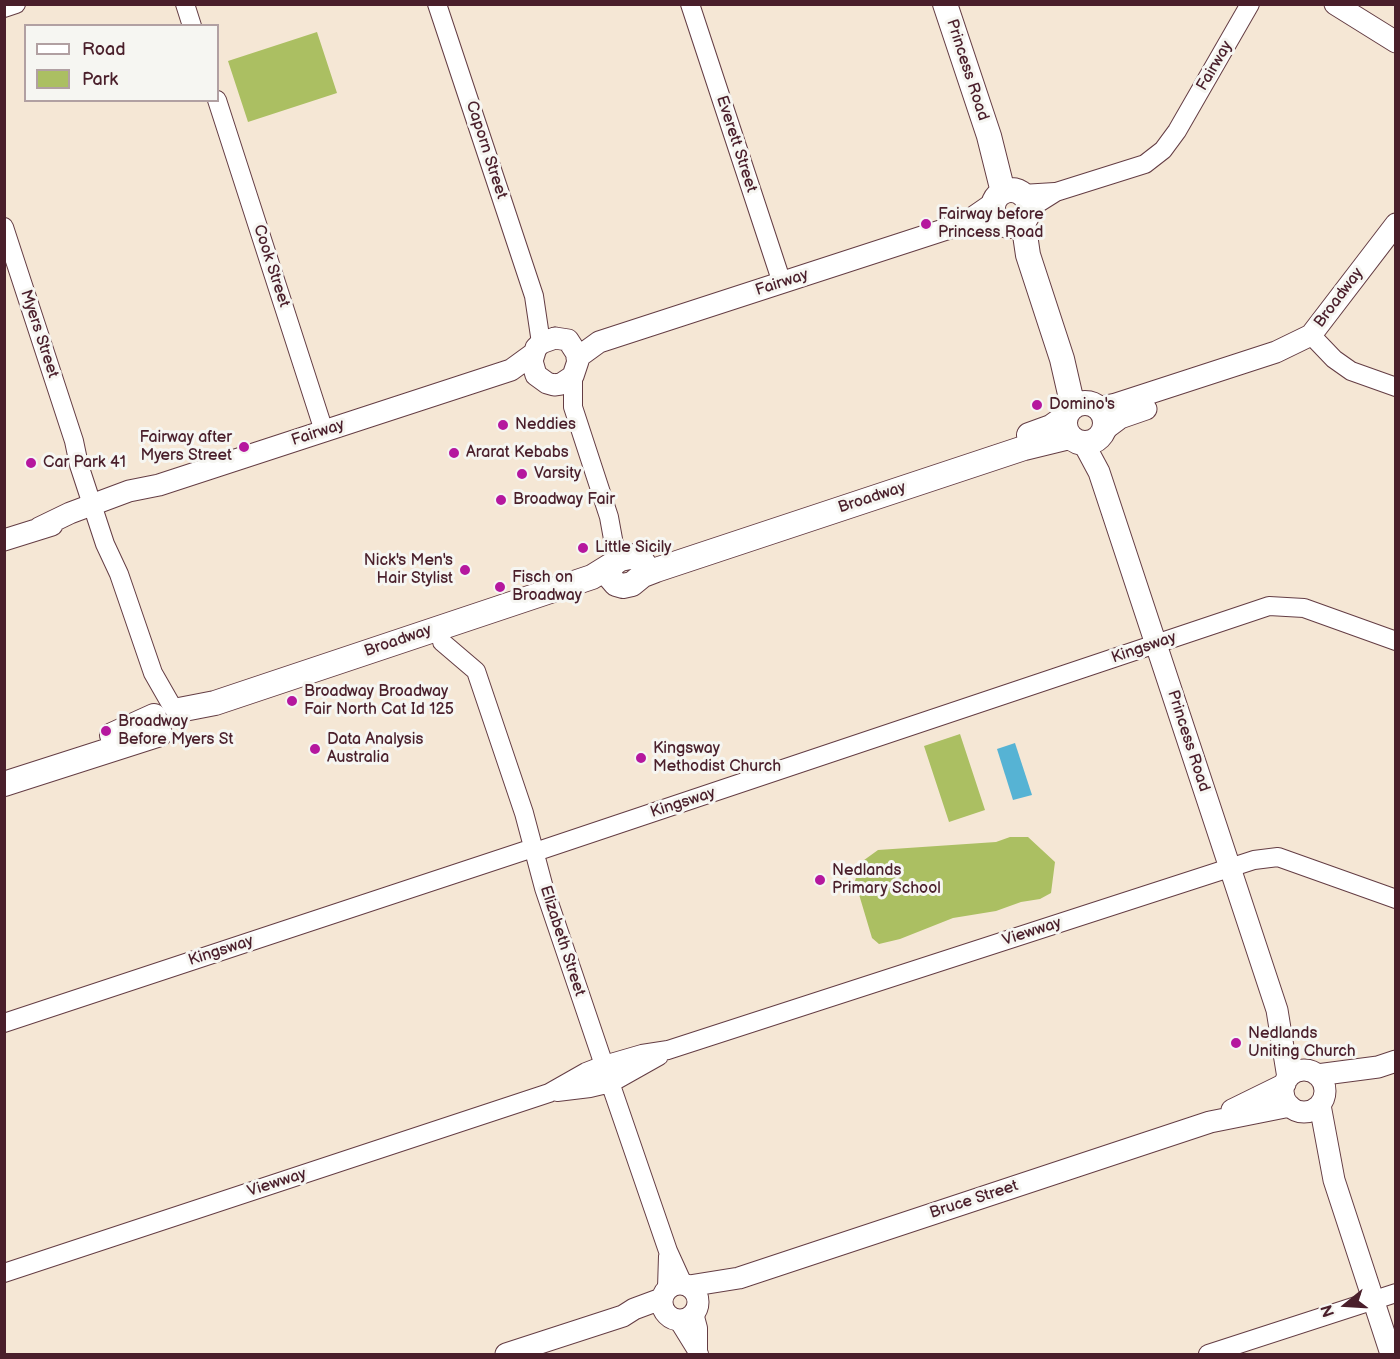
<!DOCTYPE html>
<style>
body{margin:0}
#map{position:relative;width:1400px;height:1359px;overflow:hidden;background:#f5e7d5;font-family:"Balsamiq Sans",sans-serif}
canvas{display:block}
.frame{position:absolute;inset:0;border:6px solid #4a1f2b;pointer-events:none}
.legend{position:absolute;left:24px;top:24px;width:195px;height:78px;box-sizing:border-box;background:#f6f6f2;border:2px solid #b1a0a2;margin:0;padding:8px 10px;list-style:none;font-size:18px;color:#4a1f2b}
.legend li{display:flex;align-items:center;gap:12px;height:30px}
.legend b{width:30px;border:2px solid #b1a0a2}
.north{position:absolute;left:1316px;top:1275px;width:60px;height:60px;-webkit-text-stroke:4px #f6f6f2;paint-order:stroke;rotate:252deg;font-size:16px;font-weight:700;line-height:24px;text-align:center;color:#4a1f2b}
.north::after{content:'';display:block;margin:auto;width:21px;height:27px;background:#4a1f2b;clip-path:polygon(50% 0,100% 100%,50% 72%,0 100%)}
</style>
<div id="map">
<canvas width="1400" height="1359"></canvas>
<div class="frame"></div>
<ul class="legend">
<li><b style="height:8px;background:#fff"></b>Road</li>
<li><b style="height:16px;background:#abbf62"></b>Park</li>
</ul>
<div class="north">N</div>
</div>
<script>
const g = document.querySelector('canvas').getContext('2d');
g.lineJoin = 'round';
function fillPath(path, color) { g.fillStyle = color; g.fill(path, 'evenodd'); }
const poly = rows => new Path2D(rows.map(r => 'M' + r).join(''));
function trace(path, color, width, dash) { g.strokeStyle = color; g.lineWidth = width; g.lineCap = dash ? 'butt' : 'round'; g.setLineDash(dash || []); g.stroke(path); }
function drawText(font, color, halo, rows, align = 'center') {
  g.font = font + ' "Balsamiq Sans",sans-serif'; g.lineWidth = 6; g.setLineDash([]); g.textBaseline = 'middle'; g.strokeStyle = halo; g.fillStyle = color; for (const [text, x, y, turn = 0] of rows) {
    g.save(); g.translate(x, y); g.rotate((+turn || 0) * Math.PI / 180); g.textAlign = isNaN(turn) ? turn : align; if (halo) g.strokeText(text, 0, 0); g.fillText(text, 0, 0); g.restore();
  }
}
fillPath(poly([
 [317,32,337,93,248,122,228,61],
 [960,734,985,810,949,822,924,746],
 [1010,837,1028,837,1055,862,1051,893,1040,899,1021,902,996,911,953,918,900,939,879,944,872,938,855,881,860,863,878,850,996,842]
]), '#abbf62');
fillPath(poly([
 [1015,743,1032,795,1013,800,997,749]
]), '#56b3d4');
const minor = poly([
 [185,4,192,26],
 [437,4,534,296,541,343],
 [690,4,782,283],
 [4,8,16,4],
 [217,100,324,431],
 [1022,194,1055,192],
 [1029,209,1056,192,1145,164,1163,150,1177,131,1250,4],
 [4,227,74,441,79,465,105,544,119,574,153,673,173,708],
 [1311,335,1334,359,1351,371,1396,387],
 [573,376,573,407,609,517,617,561],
 [442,642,476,671,524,813,544,888,604,1065,668,1251,683,1284],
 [4,1023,527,850,541,850,1269,606,1304,608,1396,641],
 [557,1092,590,1088,611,1083,659,1056],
 [4,1273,549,1093,586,1072,604,1065,642,1054,668,1050,1254,860,1278,857,1396,899],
 [667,1288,668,1256],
 [694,1313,698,1328,698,1351],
 [678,1320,699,1354],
 [1208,1354,1396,1293]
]);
const tertiary = poly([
 [1335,4,1396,42],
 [965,223,1001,222],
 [555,338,568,340,577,354,578,361,573,376,561,384,554,385,547,383,536,375,532,361,536,348,541,343,555,338],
 [577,358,599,342,965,223,994,203],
 [1097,408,1116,404,1276,352,1311,335,1396,224],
 [1104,430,1120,418,1146,409],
 [1084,444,1099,472,1277,1010,1288,1078],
 [39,528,70,513,129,491,159,485,511,370,533,354],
 [4,540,52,525],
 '1283 1091a21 21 0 1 1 42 0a21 21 0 1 1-42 0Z',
 [1317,1075,1378,1067,1396,1061],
 [1320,1105,1334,1180,1391,1354],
 [1232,1110,1285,1084],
 '662 1302a18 18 0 1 1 36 0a18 18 0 1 1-36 0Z',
 [689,1286,739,1278,1210,1122,1290,1106],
 [506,1354,623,1316,634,1309,661,1299]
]);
const secondary = poly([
 [945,4,989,136,1003,192],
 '993 208a18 18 0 1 1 36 0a18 18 0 1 1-36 0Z',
 [1023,221,1028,255,1062,359,1073,407],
 '1065 423a20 20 0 1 1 40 0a20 20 0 1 1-40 0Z',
 [1029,435,1051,427,1065,417],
 [643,575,644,564,641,559,635,556,620,559,613,564,609,572,610,577,616,584,623,586,632,584,643,575,656,570,1024,448,1069,437],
 [179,710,215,703,592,577,613,564],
 [112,735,154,716],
 [4,784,160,734]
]);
trace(minor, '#643d44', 20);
trace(tertiary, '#643d44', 23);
trace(secondary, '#643d44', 26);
trace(minor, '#fff', 18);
trace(tertiary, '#fff', 21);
trace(secondary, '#fff', 24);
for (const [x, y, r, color] of [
 [926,224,6,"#b5179e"],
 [1037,405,6,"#b5179e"],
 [503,425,6,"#b5179e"],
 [244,447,6,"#b5179e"],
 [454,453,6,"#b5179e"],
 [31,463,6,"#b5179e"],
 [522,474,6,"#b5179e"],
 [501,500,6,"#b5179e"],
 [583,548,6,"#b5179e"],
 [465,570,6,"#b5179e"],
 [500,587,6,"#b5179e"],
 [292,701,6,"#b5179e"],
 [106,731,6,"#b5179e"],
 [315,749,6,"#b5179e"],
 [641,758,6,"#b5179e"],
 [820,880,6,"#b5179e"],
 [1236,1043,6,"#b5179e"]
]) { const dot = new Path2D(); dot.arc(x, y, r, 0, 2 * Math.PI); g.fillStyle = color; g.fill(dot); trace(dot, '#f6f6f2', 2); }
drawText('16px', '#4a1f2b', '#f6f6f2', [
 ["Fairway",1215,66,-60],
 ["Princess Road",967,70,72],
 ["Everett Street",736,144,72],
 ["Caporn Street",486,150,72],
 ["Cook Street",271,266,72],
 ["Fairway",782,283,-18],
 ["Broadway",1339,298,-53],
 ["Myers Street",39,334,72],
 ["Fairway",318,433,-18],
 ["Broadway",872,498,-18],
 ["Broadway",398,641,-19],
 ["Kingsway",1144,648,-19],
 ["Princess Road",1188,741,72],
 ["Kingsway",683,803,-18],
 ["Viewway",1032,932,-18],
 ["Elizabeth Street",562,941,72],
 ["Kingsway",221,951,-18],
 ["Viewway",277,1183,-18],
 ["Bruce Street",974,1200,-18]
]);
drawText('16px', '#4a1f2b', '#f6f6f2', [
 ["Fairway before",938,215],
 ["Princess Road",938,233],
 ["Domino's",1049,405],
 ["Neddies",515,425],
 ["Fairway after",232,438,"right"],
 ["Myers Street",232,456,"right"],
 ["Ararat Kebabs",466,453],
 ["Car Park 41",43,463],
 ["Varsity",534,474],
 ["Broadway Fair",513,500],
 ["Little Sicily",595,548],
 ["Nick's Men's",453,561,"right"],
 ["Hair Stylist",453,579,"right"],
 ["Fisch on",512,578],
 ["Broadway",512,596],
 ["Broadway Broadway",304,692],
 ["Fair North Cat Id 125",304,710],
 ["Broadway",118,722],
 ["Before Myers St",118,740],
 ["Data Analysis",327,740],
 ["Australia",327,758],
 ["Kingsway",653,749],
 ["Methodist Church",653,767],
 ["Nedlands",832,871],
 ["Primary School",832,889],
 ["Nedlands",1248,1034],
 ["Uniting Church",1248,1052]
], 'left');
</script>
